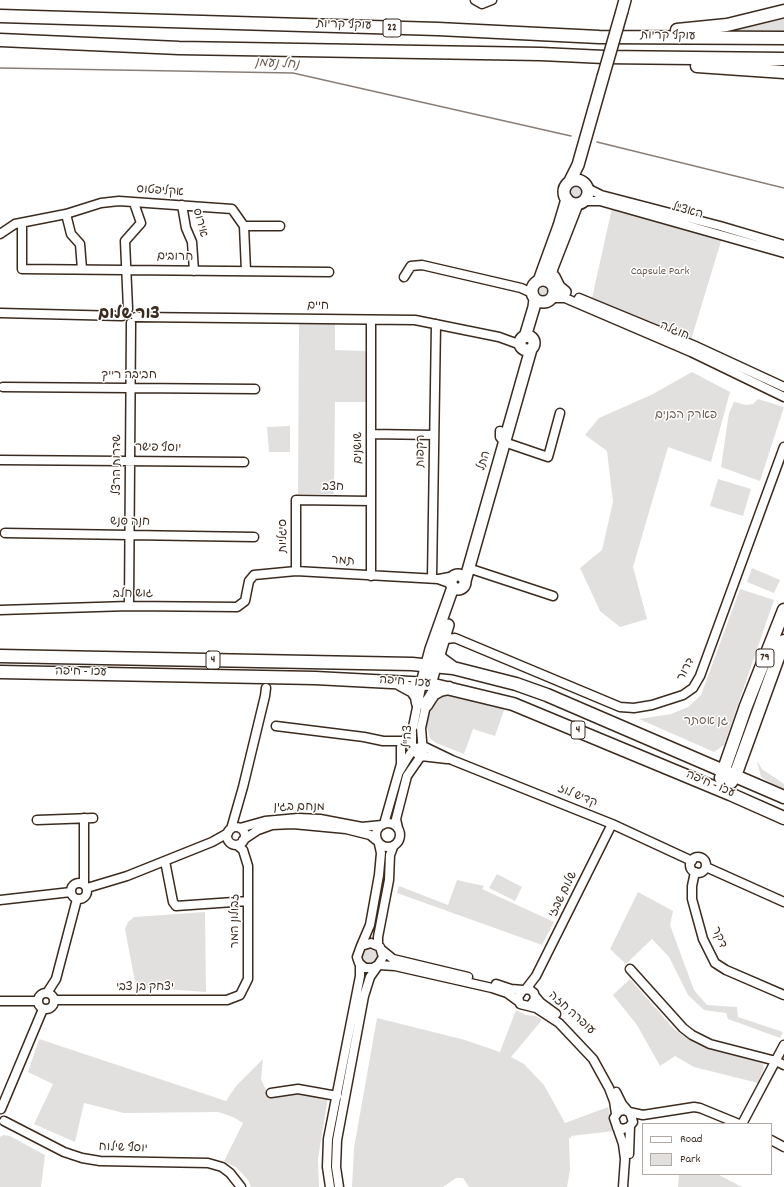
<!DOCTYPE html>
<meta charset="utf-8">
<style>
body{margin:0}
#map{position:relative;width:784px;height:1187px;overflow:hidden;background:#fff;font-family:Dekko,sans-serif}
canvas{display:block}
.legend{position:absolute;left:642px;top:1123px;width:130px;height:52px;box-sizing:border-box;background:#fff;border:1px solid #b1aaa5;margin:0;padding:5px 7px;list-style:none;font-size:12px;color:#3b2a1e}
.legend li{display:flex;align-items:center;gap:8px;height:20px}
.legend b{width:20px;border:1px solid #b1aaa5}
</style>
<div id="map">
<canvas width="784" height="1187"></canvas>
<ul class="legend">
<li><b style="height:5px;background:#fff"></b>Road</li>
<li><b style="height:11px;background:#e2e0de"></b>Park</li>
</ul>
</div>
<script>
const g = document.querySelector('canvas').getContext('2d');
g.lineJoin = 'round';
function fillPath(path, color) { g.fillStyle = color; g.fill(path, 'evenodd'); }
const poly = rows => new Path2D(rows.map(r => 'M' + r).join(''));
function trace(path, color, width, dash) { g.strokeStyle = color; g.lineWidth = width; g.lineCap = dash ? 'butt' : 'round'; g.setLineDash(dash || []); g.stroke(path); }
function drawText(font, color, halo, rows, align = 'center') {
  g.font = font + ' Dekko,"Playpen Sans Hebrew",sans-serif'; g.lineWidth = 3; g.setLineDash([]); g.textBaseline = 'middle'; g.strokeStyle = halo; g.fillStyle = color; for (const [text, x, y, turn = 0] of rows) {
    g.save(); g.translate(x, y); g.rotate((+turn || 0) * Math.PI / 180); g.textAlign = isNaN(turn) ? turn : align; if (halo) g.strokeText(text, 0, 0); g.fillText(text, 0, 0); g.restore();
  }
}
fillPath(poly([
 [784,19,784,33,696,33,732,29],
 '567 191a9 9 0 1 1 18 0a9 9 0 1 1-18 0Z',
 [612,208,722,238,691,340,592,298],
 '536 291a7 7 0 1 1 14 0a7 7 0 1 1-14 0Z',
 [299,323,335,324,335,350,367,351,367,402,335,402,334,494,298,494],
 [692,372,730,392,711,462,668,447,633,567,647,619,620,627,600,611,580,568,602,550,613,502,607,451,585,435,599,418,651,395],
 [758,399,784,407,760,481,721,467,729,413,734,402,746,405,753,404],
 [290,426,290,452,269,452,267,427],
 [718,479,751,489,743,516,710,506],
 [752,568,780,580,774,593,747,582],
 [740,589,774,600,724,745,714,752,639,719,671,714,688,707,701,695],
 [448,693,505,707,495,736,473,729,464,754,436,743,430,738,427,727,427,721,436,699],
 [757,761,762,769,784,784,784,791,761,777],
 [497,874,522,887,515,901,489,888],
 [457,880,484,886,482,889,554,922,542,945,397,893,399,886,448,905],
 [638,892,673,911,670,925,694,990,707,1005,737,1007,738,1017,783,1032,780,1038,728,1019,726,1013,704,1010,688,995,669,957,652,939,626,964,610,949],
 [205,912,206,992,136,987,125,929,128,922,134,917],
 '361 956a9 9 0 1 1 18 0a9 9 0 1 1-18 0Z',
 [630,979,673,1028,681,1034,704,1047,762,1063,764,1068,758,1083,694,1067,675,1056,660,1066,637,1025,613,995],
 [516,1010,526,1015,536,1016,542,1020,511,1057,524,1064,544,1085,565,1123,608,1107,614,1131,571,1136,571,1138,569,1138,570,1170,567,1187,469,1187,463,1178,456,1178,443,1187,352,1187,354,1148,377,1018,465,1040,500,1052],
 [39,1039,226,1101,236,1086,263,1059,261,1079,268,1094,293,1091,328,1097,318,1159,319,1187,251,1187,248,1180,237,1168,224,1161,243,1123,233,1117,218,1112,124,1113,84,1103,75,1142,34,1124,53,1084,28,1072],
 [3,1135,10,1136,45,1155,41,1187,0,1187,0,1137],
 [679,1174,717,1174,742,1187,678,1187]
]), '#e2e0de');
trace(poly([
 [0,68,293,73,571,136],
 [597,142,784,188]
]), '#887e77', 1.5);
const minor = poly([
 [475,0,482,4,492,0],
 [587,188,601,195,720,226,784,245],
 [583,201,600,201,784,253],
 [182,205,186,228,192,242,194,271],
 [66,214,71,234,80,244,82,269],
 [22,223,22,269,329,272],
 [244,226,280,226],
 [0,234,15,224,66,214,101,203,119,201,232,209,244,226,246,271],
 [404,277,411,266,422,265,521,288,532,293],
 [551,298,565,298,691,352,784,397],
 [579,298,693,345,784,387],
 [128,309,125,241,141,223,134,203],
 [0,313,122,316],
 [136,317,415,320,499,337,521,345],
 [3,387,255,389],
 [500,431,500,437,504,442,548,457,560,413],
 [371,434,434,435],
 [0,460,244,462],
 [5,533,254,537],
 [468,568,553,596],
 [296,571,296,500,371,501],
 [371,576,371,320],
 [432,578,436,324],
 [439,579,455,576],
 [129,606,131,323],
 [0,610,129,606,237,607,245,601,249,581,254,575,296,571,438,579,452,584],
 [442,643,446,639,455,638,620,707,634,708,652,705,683,695,693,688,700,676,784,447],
 [276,726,364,737,383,741,405,741],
 [412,732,412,747,416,753,421,756,447,759],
 [399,772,410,754,416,748,423,746,452,760,612,824,692,861],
 [37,820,93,818],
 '376 835a12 12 0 1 1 24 0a12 12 0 1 1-24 0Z',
 [384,824,401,764,401,747,413,727,422,683],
 '227 836a9 9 0 1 1 18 0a9 9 0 1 1-18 0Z',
 [240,828,265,821,298,818,320,819,362,827,382,825],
 [398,828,396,819,407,776,423,753,421,728,427,701],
 [231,829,243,787,265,696,266,688],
 [243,840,258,830,272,825,293,824,346,829,370,835,376,840],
 '690 865a8 8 0 1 1 16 0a8 8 0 1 1-16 0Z',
 [165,861,173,902,176,906,248,901],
 [706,867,784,902],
 [695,872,692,886,692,899,703,939,715,963,726,970,784,995],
 '71 891a8 8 0 1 1 16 0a8 8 0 1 1-16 0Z',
 [84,884,84,818],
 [87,888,127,876,212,842,228,833],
 [0,900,71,892],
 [361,946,370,925,379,875,381,853,379,844],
 [378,946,378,937,389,880,390,855,393,847],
 [382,950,393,959,468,977],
 [378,965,383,957,380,947,371,943,361,946,357,957,359,963,365,968,373,968,378,965,395,966,492,988,507,993,518,1001],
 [630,969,683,1028,692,1035,710,1044,776,1061,784,1065],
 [496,984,511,989,523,990],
 [526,989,536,976,612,824],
 '38 1001a8 8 0 1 1 16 0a8 8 0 1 1-16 0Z',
 [47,993,56,979,77,899],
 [535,996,541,1003,556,1014],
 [54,1000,227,1000,240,995,248,979,248,866,243,850,237,845],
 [0,1001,37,1001],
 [530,1006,535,999,534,993,529,989,523,990,518,997,520,1004,536,1008,559,1023,593,1059,609,1088,614,1101,616,1114],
 [616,1092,622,1104,628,1111],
 [271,1093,298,1089,337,1096],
 [1,1109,43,1009],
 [629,1112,643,1115,694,1107,700,1108,739,1124],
 [4,1121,64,1152,82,1158,100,1161,208,1163,222,1167,230,1173,241,1187],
 [742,1124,784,1045],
 [617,1127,623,1129,629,1127,633,1122,630,1113,625,1110,619,1111,614,1118,623,1144,625,1159,623,1187],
 [771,1140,784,1147],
 [629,1154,630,1126],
 [330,1187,327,1167,328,1139,360,976,360,964],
 [339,1187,336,1167,337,1140,364,996,370,977,377,967]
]);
const major = poly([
 [622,11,625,0],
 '564 192a12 12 0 1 1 24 0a12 12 0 1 1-24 0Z',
 [570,181,578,165,603,77],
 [554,277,559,287,565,292],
 '532 291a11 11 0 1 1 22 0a11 11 0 1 1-22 0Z',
 [539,281,559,226,567,199],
 [549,282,552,268,577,204],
 '520 343a7 7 0 1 1 14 0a7 7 0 1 1-14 0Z',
 [525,337,534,307,535,299],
 '451 582a7 7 0 1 1 14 0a7 7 0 1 1-14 0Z',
 [465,581,531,349],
 [422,683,431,649,453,587],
 [430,684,448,625]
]);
const highway = poly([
 [0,16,438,29,599,37,784,38],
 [677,30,727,25,784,11],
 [0,40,179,48,541,54,604,57,784,59],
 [697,66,784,72],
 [438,654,441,659,452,667],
 [0,656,412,664,453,668,516,684,547,695,784,797],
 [0,672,315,678,430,684,513,704,730,794,784,818],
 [400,684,413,691,417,697,418,703],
 [426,705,433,694,440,690,449,688],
 [721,778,746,706,784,610],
 [731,782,735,776,784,641]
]);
trace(minor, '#3b2a1e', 11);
trace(major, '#3b2a1e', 14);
trace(highway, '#3b2a1e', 15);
trace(minor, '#fff', 8);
trace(major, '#fff', 11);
trace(highway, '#fff', 12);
const majorBridge = poly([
 [603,77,622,11]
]);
trace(majorBridge, '#3b2a1e', 14, []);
trace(majorBridge, '#fff', 11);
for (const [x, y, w] of [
 [392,28,18],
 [765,658,18],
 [213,660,14],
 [578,730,14]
]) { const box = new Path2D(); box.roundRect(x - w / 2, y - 9, w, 18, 3); g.fillStyle = '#fff'; g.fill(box); trace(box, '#3b2a1e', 1); }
drawText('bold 11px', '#3b2a1e', null, [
 ["22",392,28],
 ["79",765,658],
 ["4",213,660],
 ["4",578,730]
]);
drawText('12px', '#3b2a1e', '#fff', [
 ["עוקף קריות",344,26,2],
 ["עוקף קריות",668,37,1],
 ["אקליפטוס",160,192,4],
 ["האצ\"ל",687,212,15],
 ["אירוס",199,223,75],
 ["חרובים",175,258,1],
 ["חיים",318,307,1],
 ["חוגלה",674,332,23],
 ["חביבה רייך",129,376],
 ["שושנים",359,448,-90],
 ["יוסף פישר",158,449,1],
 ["רקפות",422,451,-89],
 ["התל",485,461,-74],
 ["שדרות הרצל",118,465,-90],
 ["חצב",333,488],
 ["חנה סנש",130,523,1],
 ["סיגליות",284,536,-90],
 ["תמר",343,562,4],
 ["גוש חלב",133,595,-1],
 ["דרור",687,670,-62],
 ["עכו - חיפה",81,673,1],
 ["עכו - חיפה",405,683,4],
 ["צה\"ל",409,737,-88],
 ["עכו - חיפה",710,785,23],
 ["קדיש לוז",577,797,22],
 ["מנחם בגין",299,808],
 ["שלום שבזי",564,895,-64],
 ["זבולון המר",236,921,-90],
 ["דקר",718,938,67],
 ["יצחק בן צבי",145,988],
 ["עופרה חזה",571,1014,42],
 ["יוסף שילוח",123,1149,2]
]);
drawText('12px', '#65584e', '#fff', [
 ["Capsule Park",660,272],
 ["פארק הבנים",686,416],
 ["גן אסתר",706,722]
]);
drawText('italic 13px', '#685b52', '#fff', [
 ["נחל נעמן",277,65,3]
]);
drawText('bold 16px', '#3b2a1e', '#fff', [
 ["צור שלום",129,316]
]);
</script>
